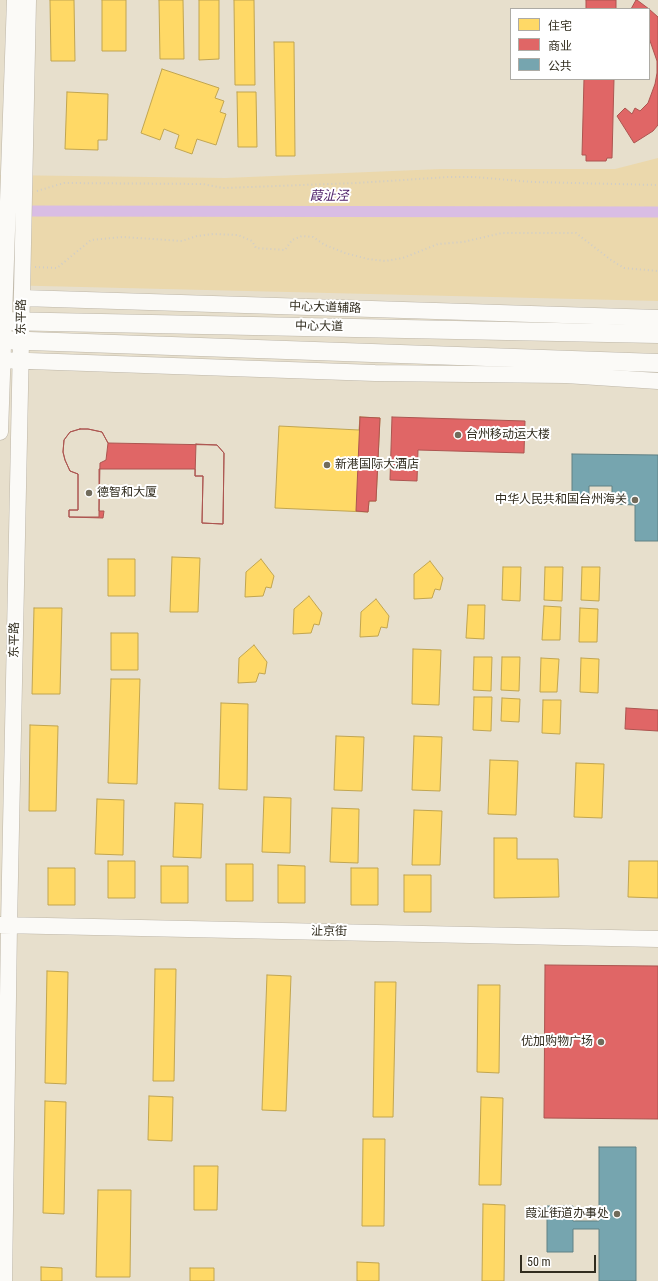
<!DOCTYPE html>
<meta charset="utf-8">
<style>
body{margin:0}
#map{position:relative;width:658px;height:1281px;overflow:hidden;background:#e7dfcc;font-family:"Roboto Condensed","Noto Sans SC",sans-serif}
canvas{display:block}
.legend{position:absolute;left:510px;top:8px;width:140px;height:72px;box-sizing:border-box;background:#fff;border:1px solid #adaba5;margin:0;padding:5px 7px;list-style:none;font-size:12px;color:#312c1e}
.legend li{display:flex;align-items:center;gap:8px;height:20px}
.legend b{width:20px;border:1px solid #adaba5}
.scale{position:absolute;left:520px;top:1255px;width:76px;height:18px;box-sizing:border-box;border:2px solid #312c1e;border-top:0;padding-left:5px;font-size:12px;line-height:14px;white-space:nowrap;color:#312c1e;-webkit-text-stroke:3px #fff;paint-order:stroke}
</style>
<div id="map">
<canvas width="658" height="1281"></canvas>
<ul class="legend">
<li><b style="height:11px;background:#ffd966"></b>住宅</li>
<li><b style="height:11px;background:#e06666"></b>商业</li>
<li><b style="height:11px;background:#76a5af"></b>公共</li>
</ul>
<div class="scale">50 m</div>
</div>
<script>
const g = document.querySelector('canvas').getContext('2d');
g.lineJoin = 'round';
function fillPath(path, color) { g.fillStyle = color; g.fill(path, 'evenodd'); }
const poly = rows => new Path2D(rows.map(r => 'M' + r).join(''));
function trace(path, color, width, dash) { g.strokeStyle = color; g.lineWidth = width; g.lineCap = dash ? 'butt' : 'round'; g.setLineDash(dash || []); g.stroke(path); }
function drawText(font, color, halo, rows, align = 'center') {
  g.font = font + ' "Roboto Condensed","Noto Sans SC",sans-serif'; g.lineWidth = 4; g.setLineDash([]); g.textBaseline = 'middle'; g.strokeStyle = halo; g.fillStyle = color; for (const [text, x, y, turn = 0] of rows) {
    g.save(); g.translate(x, y); g.rotate((+turn || 0) * Math.PI / 180); g.textAlign = isNaN(turn) ? turn : align; if (halo) g.strokeText(text, 0, 0); g.fillText(text, 0, 0); g.restore();
  }
}
fillPath(poly([
 [658,158,658,301,0,285,0,175,225,178,441,169,615,169]
]), '#ebd8ac');
const homes = poly([
 [50,0,74,0,75,61,51,61,50,0],
 [102,0,126,0,126,51,102,51,102,0],
 [159,0,183,0,184,59,160,59,159,0],
 [199,0,219,0,219,59,199,60,199,0],
 [234,0,254,0,255,85,235,85,234,0],
 [274,42,294,42,295,156,276,156,274,42],
 [162,69,219,88,215,98,224,101,220,112,226,114,216,145,197,139,192,154,175,148,179,135,164,129,160,140,141,133,162,69],
 [67,92,108,94,107,140,98,140,98,150,65,149,67,92],
 [237,92,256,92,257,147,238,147,237,92],
 [360,417,380,418,376,501,369,501,368,512,275,508,279,426,359,430,360,417],
 [172,557,200,558,198,612,170,612,172,557],
 [108,559,135,559,135,596,108,596,108,559],
 [261,559,274,576,271,588,266,587,263,596,245,597,246,572,261,559],
 [430,561,443,578,440,590,435,589,432,598,414,599,414,574,430,561],
 [503,567,521,567,520,601,502,600,503,567],
 [545,567,563,567,562,601,544,600,545,567],
 [582,567,600,567,599,601,581,600,582,567],
 [309,596,322,613,319,625,314,624,311,633,293,634,294,609,309,596],
 [376,599,389,616,387,628,381,627,378,636,360,637,361,612,376,599],
 [468,605,485,605,484,639,466,638,468,605],
 [544,606,561,607,560,640,542,640,544,606],
 [34,608,62,608,60,694,32,694,34,608],
 [580,608,598,609,597,642,579,642,580,608],
 [111,633,138,633,138,670,111,670,111,633],
 [254,645,267,662,265,674,259,673,256,682,238,683,239,658,254,645],
 [413,649,441,650,439,705,412,704,413,649],
 [474,657,492,657,491,691,473,690,474,657],
 [502,657,520,657,519,691,501,690,502,657],
 [541,658,559,659,557,692,540,692,541,658],
 [581,658,599,659,598,693,580,692,581,658],
 [111,679,140,679,137,784,108,783,111,679],
 [474,697,492,697,491,731,473,730,474,697],
 [502,698,520,699,519,722,501,721,502,698],
 [543,700,561,700,560,734,542,733,543,700],
 [221,703,248,704,247,790,219,789,221,703],
 [30,725,58,726,56,811,29,811,30,725],
 [336,736,364,737,362,791,334,790,336,736],
 [414,736,442,737,440,791,412,790,414,736],
 [490,760,518,761,516,815,488,814,490,760],
 [576,763,604,764,602,818,574,817,576,763],
 [264,797,291,798,290,853,262,852,264,797],
 [97,799,124,800,123,855,95,854,97,799],
 [175,803,203,804,201,858,173,857,175,803],
 [332,808,359,809,358,863,330,862,332,808],
 [414,810,442,811,440,865,412,865,414,810],
 [494,838,517,838,517,859,558,859,559,897,494,898,494,838],
 [108,861,135,861,135,898,108,898,108,861],
 [629,861,658,861,658,898,628,897,629,861],
 [226,864,253,864,253,901,226,901,226,864],
 [278,865,305,866,305,903,278,903,278,865],
 [161,866,188,866,188,903,161,903,161,866],
 [48,868,75,868,75,905,48,905,48,868],
 [351,868,378,868,378,905,351,905,351,868],
 [404,875,431,875,431,912,404,912,404,875],
 [155,969,176,969,174,1081,153,1081,155,969],
 [47,971,68,972,66,1084,45,1083,47,971],
 [267,975,291,976,286,1111,262,1110,267,975],
 [375,982,396,982,393,1117,373,1117,375,982],
 [478,985,500,985,499,1073,477,1072,478,985],
 [149,1096,173,1097,172,1141,148,1140,149,1096],
 [481,1097,503,1098,501,1185,479,1185,481,1097],
 [45,1101,66,1102,64,1214,43,1213,45,1101],
 [363,1139,385,1139,384,1226,362,1226,363,1139],
 [194,1166,218,1166,217,1210,194,1210,194,1166],
 [98,1190,131,1190,130,1277,96,1277,98,1190],
 [483,1204,505,1205,504,1281,482,1281,483,1204],
 [357,1262,379,1263,379,1281,357,1281,357,1262],
 [41,1267,62,1268,62,1281,41,1281,41,1267],
 [190,1268,214,1268,214,1281,190,1281,190,1268]
]);
fillPath(homes, '#ffd966');
trace(homes, '#c1a550', 1);
const shops = poly([
 [586,0,616,0,616,9,586,9,586,0],
 [636,0,637,0,649,9,631,9,636,0],
 [649,9,658,17,658,125,653,131,634,143,617,116,625,108,632,114,635,108,640,111,648,103,655,84,657,73,657,61,649,38,649,9],
 [584,79,614,79,612,158,607,158,606,161,586,161,586,155,582,155,584,79],
 [360,417,380,418,376,501,369,501,368,512,356,511,360,417],
 [392,417,525,421,524,453,418,450,417,481,390,480,392,417],
 [80,429,88,429,102,432,108,443,217,445,224,453,223,524,202,523,203,476,195,476,195,469,99,469,99,517,69,517,69,510,78,510,78,474,70,471,65,460,63,452,64,440,70,432,80,429],
 [80,429,88,429,102,432,108,443,106,460,100,463,99,511,104,511,103,518,69,517,69,510,78,510,78,474,70,471,65,460,63,452,64,440,70,432,80,429],
 [196,444,217,445,224,453,223,524,202,523,203,476,195,476,196,444],
 [614,462,656,462,655,503,613,502,614,462],
 [626,708,658,710,658,731,625,729,626,708],
 [545,965,658,966,658,1119,544,1118,545,965]
]);
fillPath(shops, '#e06666');
trace(shops, '#ac5550', 1);
const public = poly([
 [572,454,658,455,658,541,635,541,635,505,612,504,612,486,589,486,589,496,572,495,572,454],
 [599,1147,636,1147,636,1281,599,1281,599,1229,573,1229,573,1252,547,1252,547,1206,573,1206,573,1221,599,1221,599,1147]
]);
fillPath(public, '#76a5af');
trace(public, '#618184', 1);
trace(poly([
 [17,211,658,212]
]), '#d9bde4', 11);
const secondary = poly([
 [22,298,658,318],
 [0,360,375,373,566,375,658,381],
 [0,432,15,0],
 [0,925,658,939],
 [4,1281,9,925,28,0]
]);
const primary = poly([
 [0,321,658,334],
 [0,340,658,363]
]);
trace(secondary, '#bdb6a8', 17);
trace(primary, '#bdb6a8', 19);
trace(poly([
 [37,191,64,183,203,184,223,188,356,183,449,177,474,177,533,182,658,185],
 [35,267,57,268,91,240,123,237,182,241,197,236,213,234,238,235,252,241,256,248,285,250,292,240,302,236,313,237,325,245,345,253,368,259,385,261,403,258,438,244,463,242,502,233,576,233,611,260,624,268,658,271]
]), '#cfcdc8', 2, [1, 3]);
trace(secondary, '#fbfaf7', 16);
trace(primary, '#fbfaf7', 18);
for (const [x, y, r, color] of [
 [458,435,4,"#716b5b"],
 [327,465,4,"#716b5b"],
 [89,493,4,"#716b5b"],
 [635,500,4,"#716b5b"],
 [601,1042,4,"#716b5b"],
 [617,1214,4,"#716b5b"]
]) { const dot = new Path2D(); dot.arc(x, y, r, 0, 2 * Math.PI); g.fillStyle = color; g.fill(dot); trace(dot, '#fff', 1.5); }
drawText('12px', '#312c1e', '#fff', [
 ["中心大道辅路",325,308,2],
 ["东平路",22,317,-89],
 ["中心大道",319,327,1],
 ["东平路",15,640,-89],
 ["沚京街",329,932,1]
]);
drawText('12px', '#312c1e', '#fff', [
 ["台州移动运大楼",466,435],
 ["新港国际大酒店",335,465],
 ["德智和大厦",97,493],
 ["中华人民共和国台州海关",627,500,"right"],
 ["优加购物广场",593,1042,"right"],
 ["葭沚街道办事处",609,1214,"right"]
], 'left');
drawText('italic 13px', '#481863', '#fff', [
 ["葭沚泾",329,197]
]);
</script>
